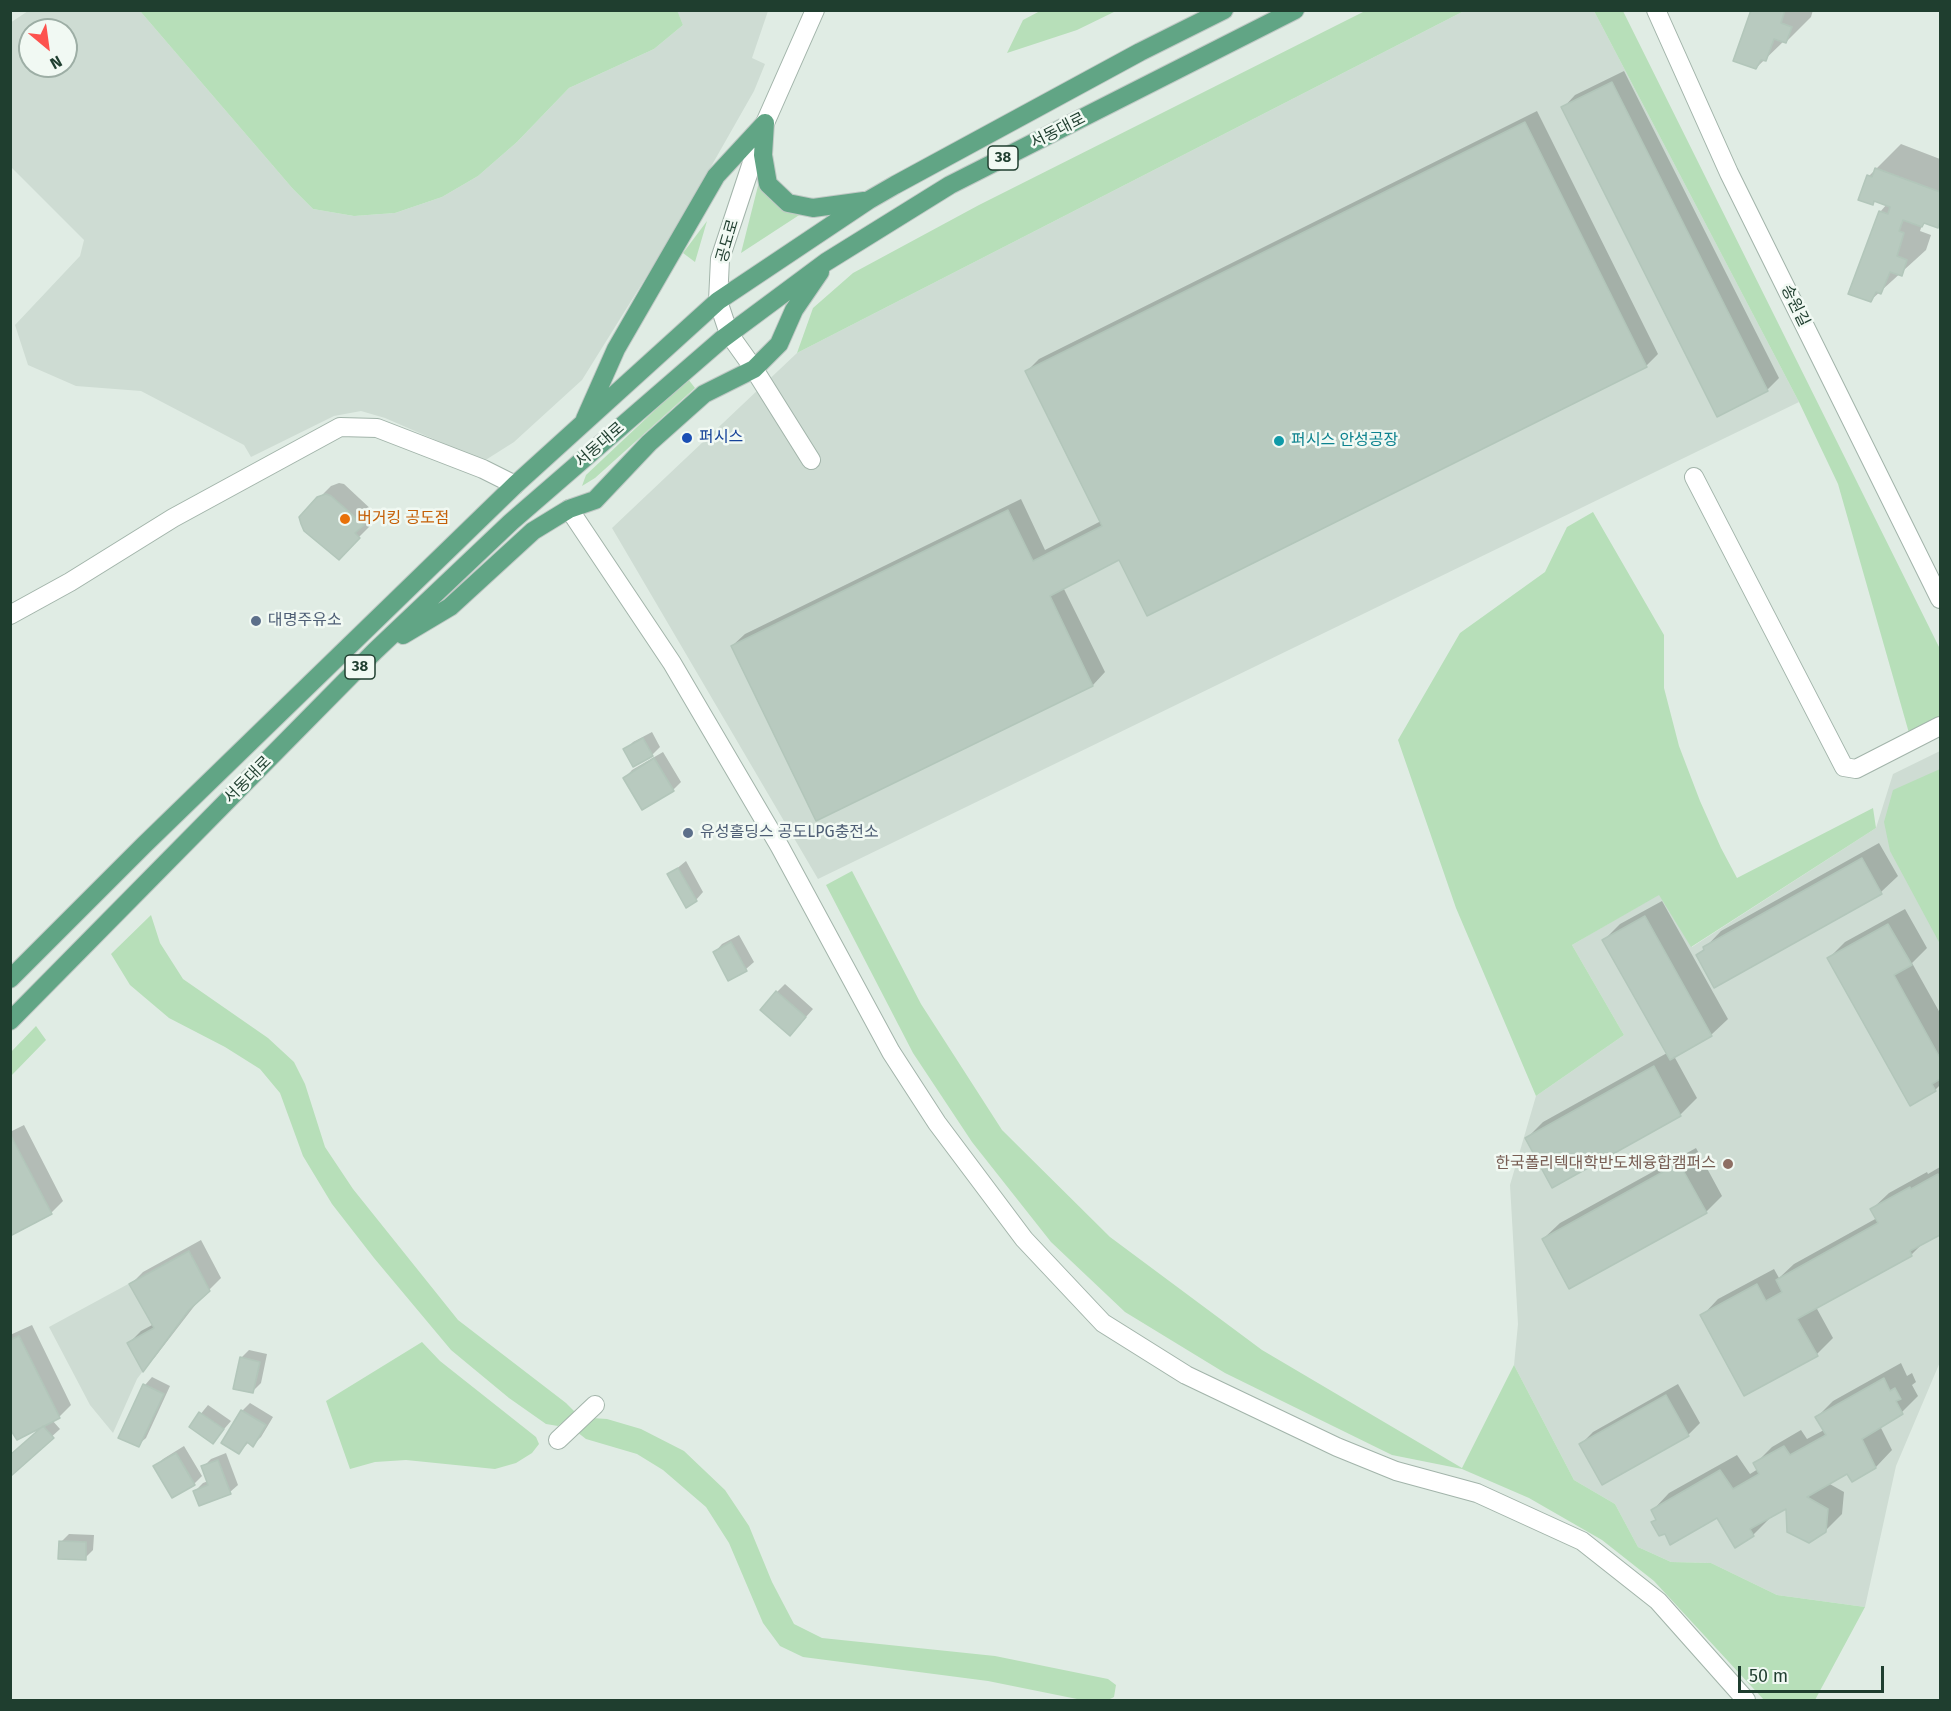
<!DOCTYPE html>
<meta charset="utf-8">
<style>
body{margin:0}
#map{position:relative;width:1951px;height:1711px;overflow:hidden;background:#e0ece4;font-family:"Fira Sans",sans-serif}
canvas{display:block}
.frame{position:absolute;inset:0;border:12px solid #1f3e2f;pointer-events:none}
.north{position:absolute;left:18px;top:18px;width:60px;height:60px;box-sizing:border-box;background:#f1f9f3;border:2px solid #9daea5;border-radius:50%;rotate:151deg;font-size:16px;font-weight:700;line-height:24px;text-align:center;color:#1f3e2f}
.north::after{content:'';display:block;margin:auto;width:21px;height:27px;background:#fd524e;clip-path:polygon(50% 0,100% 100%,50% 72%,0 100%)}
.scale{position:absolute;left:1738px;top:1666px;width:146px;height:27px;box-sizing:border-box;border:3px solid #1f3e2f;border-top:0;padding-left:8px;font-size:18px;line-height:21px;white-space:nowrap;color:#1f3e2f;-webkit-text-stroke:4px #f1f9f3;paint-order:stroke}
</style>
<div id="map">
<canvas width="1951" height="1711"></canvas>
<div class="frame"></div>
<div class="north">N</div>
<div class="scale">50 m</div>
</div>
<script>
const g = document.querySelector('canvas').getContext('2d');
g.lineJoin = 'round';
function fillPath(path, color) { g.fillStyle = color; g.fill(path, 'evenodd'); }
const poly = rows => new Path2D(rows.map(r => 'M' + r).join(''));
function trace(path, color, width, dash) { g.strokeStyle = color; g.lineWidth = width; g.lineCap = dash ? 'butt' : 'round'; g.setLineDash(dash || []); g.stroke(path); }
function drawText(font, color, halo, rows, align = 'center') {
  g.font = font + ' "Fira Sans","Noto Sans KR",sans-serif'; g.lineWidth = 5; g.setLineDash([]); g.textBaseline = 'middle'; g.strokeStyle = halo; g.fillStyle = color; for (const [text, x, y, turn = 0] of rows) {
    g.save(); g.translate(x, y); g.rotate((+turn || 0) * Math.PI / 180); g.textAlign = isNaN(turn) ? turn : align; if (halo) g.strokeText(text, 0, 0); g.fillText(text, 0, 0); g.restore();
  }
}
fillPath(poly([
 [28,11,140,11,293,189,313,209,354,216,395,213,442,197,478,176,517,142,569,88,654,49,683,25,677,11,768,11,752,58,765,64,754,91,671,237,582,380,514,442,484,461,385,418,361,411,334,416,251,457,244,445,141,391,76,386,28,365,15,325,80,256,84,240,11,167,10,23],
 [30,30,66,30,66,66,30,66],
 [1464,11,1594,11,1799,402,818,879,612,528,797,353],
 [1940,751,1940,1362,1896,1466,1865,1607,1777,1595,1711,1563,1671,1562,1638,1547,1615,1504,1574,1480,1514,1365,1518,1324,1510,1185,1536,1096,1624,1035,1572,945,1659,894,1692,947,1876,828,1893,774],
 [189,1251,210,1291,189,1310,137,1379,113,1433,90,1405,49,1327]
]), '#cedcd3');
fillPath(poly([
 [677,10,683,25,654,49,569,88,517,142,478,176,442,197,395,213,354,216,313,209,293,189,140,11],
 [1040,11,1040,10,1116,11,1077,30,1007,53,1023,20],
 [1365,11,1464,11,797,353,813,308,853,273,979,205],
 [1594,11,1623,11,1940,649,1940,718,1909,733,1838,484,1799,402],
 [760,178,810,208,741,253],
 [707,221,695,262,683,253],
 [688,379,695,388,595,478,582,486,586,475],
 [1593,512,1664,635,1664,688,1679,746,1700,801,1721,848,1737,878,1873,808,1876,828,1691,947,1659,895,1572,945,1624,1035,1536,1096,1456,908,1398,740,1460,633,1545,572,1567,527],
 [1940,769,1940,944,1890,851,1884,822,1893,790],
 [852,871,921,1004,1002,1130,1110,1237,1262,1350,1462,1468,1514,1365,1574,1480,1615,1504,1638,1547,1671,1562,1711,1563,1777,1595,1865,1607,1815,1700,1764,1700,1654,1581,1602,1540,1529,1498,1462,1469,1392,1455,1225,1373,1125,1312,1051,1242,972,1142,913,1053,826,885],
 [151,915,160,943,183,979,268,1038,294,1062,305,1084,325,1147,353,1189,458,1320,566,1403,575,1412,558,1426,546,1424,509,1398,451,1350,374,1258,332,1204,303,1156,280,1093,260,1069,225,1047,169,1018,130,985,111,954],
 [36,1026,46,1040,11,1076,11,1052],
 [422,1342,440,1361,536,1437,539,1444,532,1453,516,1463,495,1469,406,1460,375,1462,350,1469,326,1401],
 [592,1418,607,1419,641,1429,684,1451,725,1490,749,1526,772,1582,794,1624,822,1638,995,1656,1108,1679,1116,1685,1114,1697,1108,1700,1082,1700,988,1681,803,1657,780,1646,763,1623,729,1543,706,1507,663,1470,637,1454,586,1439,577,1432]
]), '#b7dfb9');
fillPath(poly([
 [1753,10,1813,10,1811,17,1786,42,1784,41,1756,68],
 [1624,71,1779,378,1767,390,1563,108,1575,95],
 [1537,111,1658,354,1646,366,1120,558,1063,587,1105,672,1093,685,816,819,732,646,745,634,1021,499,1045,550,1101,521,1027,371,1039,359],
 [1901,144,1940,159,1940,223,1937,226,1925,222,1922,225,1920,231,1931,235,1926,250,1871,300,1880,212,1887,204,1876,200,1873,203,1869,176],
 [339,483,344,484,374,512,366,520,371,525,338,558,319,498,331,486],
 [652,732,660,747,652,755,625,750,633,742],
 [663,752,681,782,673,790,625,778,632,770],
 [1879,843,1898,876,1881,892,1698,955,1721,931],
 [686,861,703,892,696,900,669,875],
 [1662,901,1728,1019,1711,1035,1674,1056,1697,1098,1680,1115,1553,1186,1527,1138,1543,1122,1667,1053,1604,940,1620,924],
 [1905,909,1927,948,1912,963,1940,1013,1940,1085,1935,1090,1829,958,1845,942],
 [739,935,754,962,746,969,715,952,722,944],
 [785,984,813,1009,798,1026,777,992],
 [24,1125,63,1201,51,1213,10,1234,10,1132],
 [1696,1148,1722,1196,1706,1212,1543,1239,1560,1223],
 [1940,1167,1940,1233,1924,1242,1911,1255,1816,1307,1833,1338,1817,1354,1702,1316,1718,1299,1774,1269,1779,1278,1794,1264,1877,1218,1872,1209,1889,1193,1927,1172,1928,1174],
 [201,1240,221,1278,199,1300,155,1357,143,1369,129,1343,141,1331,154,1324,131,1284,143,1272],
 [32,1325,71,1405,59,1417,52,1420,60,1429,11,1474,10,1456,45,1425,10,1426,10,1335],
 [249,1350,267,1354,261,1383,253,1391,241,1358],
 [1901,1363,1907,1376,1912,1373,1916,1382,1912,1385,1918,1396,1902,1412,1880,1426,1892,1450,1876,1467,1852,1480,1848,1472,1828,1483,1844,1492,1842,1514,1825,1531,1788,1506,1769,1517,1770,1518,1753,1535,1735,1546,1717,1516,1665,1533,1653,1522,1657,1518,1653,1510,1669,1493,1737,1455,1750,1474,1758,1469,1755,1464,1772,1447,1801,1430,1807,1439,1824,1430,1817,1417,1833,1401],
 [152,1377,170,1386,146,1438,138,1445,145,1385],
 [1678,1384,1700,1423,1688,1435,1581,1444,1593,1432],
 [250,1403,273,1417,261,1437,253,1445,249,1442,239,1452,242,1411],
 [208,1405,231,1421,213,1442,191,1426],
 [184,1446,202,1476,194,1484,155,1467,163,1459],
 [226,1453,238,1485,230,1492,195,1491,203,1483,208,1481,203,1467,211,1459],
 [69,1534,94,1535,93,1550,85,1558,61,1542]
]), '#0003');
const building = poly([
 [1751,10,1785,10,1781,23,1792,27,1786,43,1774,39,1766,61,1761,60,1756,69,1733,61,1751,10],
 [1612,82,1768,391,1717,417,1561,107,1612,82],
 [1525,122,1647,367,1147,616,1119,560,1050,596,1093,686,816,821,731,646,1008,510,1033,561,1102,526,1025,371,1525,122],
 [1875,168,1940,192,1940,221,1938,228,1924,223,1922,227,1903,220,1899,231,1904,233,1897,256,1907,260,1902,276,1890,272,1881,294,1876,292,1871,302,1848,294,1879,211,1888,214,1890,207,1874,201,1873,205,1858,200,1867,175,1872,177,1875,168],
 [326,494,331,496,364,525,355,533,360,538,339,560,304,531,301,524,299,517,317,497,326,494],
 [643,738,653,756,633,767,623,749,643,738],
 [654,758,674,791,642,810,623,778,654,758],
 [1862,858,1882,894,1714,988,1696,955,1704,950,1703,947,1862,858],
 [678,868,697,901,686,908,667,874,678,868],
 [1645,916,1712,1036,1670,1060,1602,940,1645,916],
 [1888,924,1912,965,1894,975,1940,1058,1940,1079,1932,1084,1936,1091,1910,1106,1827,958,1888,924],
 [731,942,747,971,728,981,713,952,731,942],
 [776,991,806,1017,790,1036,760,1010,776,991],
 [1654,1066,1681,1116,1552,1188,1525,1138,1654,1066],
 [11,1136,52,1214,10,1236,10,1137,11,1136],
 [1679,1163,1707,1213,1569,1289,1542,1239,1679,1163],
 [1938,1174,1940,1178,1940,1235,1910,1251,1912,1256,1797,1319,1818,1356,1744,1396,1700,1315,1757,1284,1766,1301,1782,1292,1776,1280,1878,1223,1870,1209,1910,1187,1911,1189,1938,1174],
 [189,1251,210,1291,189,1310,143,1372,127,1343,154,1328,129,1284,189,1251],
 [19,1336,60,1418,17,1440,10,1429,10,1340,19,1336],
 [240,1357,260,1362,253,1393,233,1389,240,1357],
 [1884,1378,1890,1391,1895,1388,1901,1399,1896,1401,1903,1414,1862,1439,1876,1468,1852,1482,1847,1474,1807,1497,1828,1509,1826,1532,1809,1543,1787,1532,1786,1509,1750,1529,1754,1536,1735,1548,1717,1518,1670,1545,1665,1534,1659,1536,1651,1522,1656,1520,1651,1510,1720,1470,1733,1489,1759,1474,1753,1463,1784,1446,1790,1455,1826,1435,1815,1417,1884,1378],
 [143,1384,164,1394,139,1447,118,1438,143,1384],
 [1666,1395,1689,1436,1602,1485,1579,1444,1666,1395],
 [241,1410,266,1425,253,1447,247,1442,239,1454,221,1443,241,1410],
 [199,1412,224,1429,213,1444,189,1427,199,1412],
 [43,1426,54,1438,11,1476,10,1455,43,1426],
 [176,1453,195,1485,172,1498,153,1466,176,1453],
 [218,1460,231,1494,199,1506,193,1491,208,1485,201,1466,218,1460],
 [59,1541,86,1542,86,1560,58,1559,59,1541]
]);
fillPath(building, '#b8cabf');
trace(building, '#b2c6ba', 1.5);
const minor = poly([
 [1656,10,1729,173,1940,599],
 [811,460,754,369,729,334,718,301,720,259,765,123,815,10],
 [1694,477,1844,767,1856,769,1940,726],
 [569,509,672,663,780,847,891,1052,937,1123,1024,1239,1103,1323,1186,1375,1337,1447,1396,1471,1477,1493,1582,1541,1658,1601,1746,1700],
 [10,615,70,582,173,518,340,427,377,428,483,469,515,485],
 [558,1440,595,1405]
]);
const major = poly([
 [765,123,763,155,768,184,788,203,813,208,864,201],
 [585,419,616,349,716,176,765,123],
 [403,635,450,607,533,531,569,509,595,500,649,443,704,394,754,369,779,344,794,310,820,272],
 [10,979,144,845,515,485,718,301,869,200,895,185,1140,52,1224,10],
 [10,1021,375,651,511,522,721,340,826,262,950,185,1295,10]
]);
trace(minor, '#a2b4aa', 20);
trace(major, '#c0c9c5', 20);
trace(minor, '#fff', 18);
trace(major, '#61a585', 18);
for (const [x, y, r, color] of [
 [687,438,6,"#1a4fb4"],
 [1279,441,6,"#0f9aa8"],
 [345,519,6,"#e8710a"],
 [256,621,6,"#5c6f8a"],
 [688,833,6,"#5c6f8a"],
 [1728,1164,6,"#8d6e63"]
]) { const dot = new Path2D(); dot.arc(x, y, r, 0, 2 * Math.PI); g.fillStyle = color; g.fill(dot); trace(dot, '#f1f9f3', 2); }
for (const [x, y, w] of [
 [1003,158,30],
 [360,667,30]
]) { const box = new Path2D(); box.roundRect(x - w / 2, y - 12, w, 24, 4.5); g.fillStyle = '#f1f9f3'; g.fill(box); trace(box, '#1f3e2f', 1.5); }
drawText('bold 15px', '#1f3e2f', null, [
 ["38",1003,158],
 ["38",360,667]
]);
drawText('16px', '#1f3e2f', '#f1f9f3', [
 ["서동대로",1058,131,-27],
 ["공도로",728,241,-74],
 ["송원길",1795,306,64],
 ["서동대로",600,445,-41],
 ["서동대로",248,780,-45]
]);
drawText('16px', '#164399', '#f1f9f3', [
 ["퍼시스",699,438]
], 'left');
drawText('16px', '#0d838f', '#f1f9f3', [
 ["퍼시스 안성공장",1291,441]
], 'left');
drawText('16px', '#c56008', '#f1f9f3', [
 ["버거킹 공도점",357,519]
], 'left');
drawText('16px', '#4e5e75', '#f1f9f3', [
 ["대명주유소",268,621],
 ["유성홀딩스 공도LPG충전소",700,833]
], 'left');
drawText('16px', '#785e54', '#f1f9f3', [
 ["한국폴리텍대학반도체융합캠퍼스",1716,1164]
], 'right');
</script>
